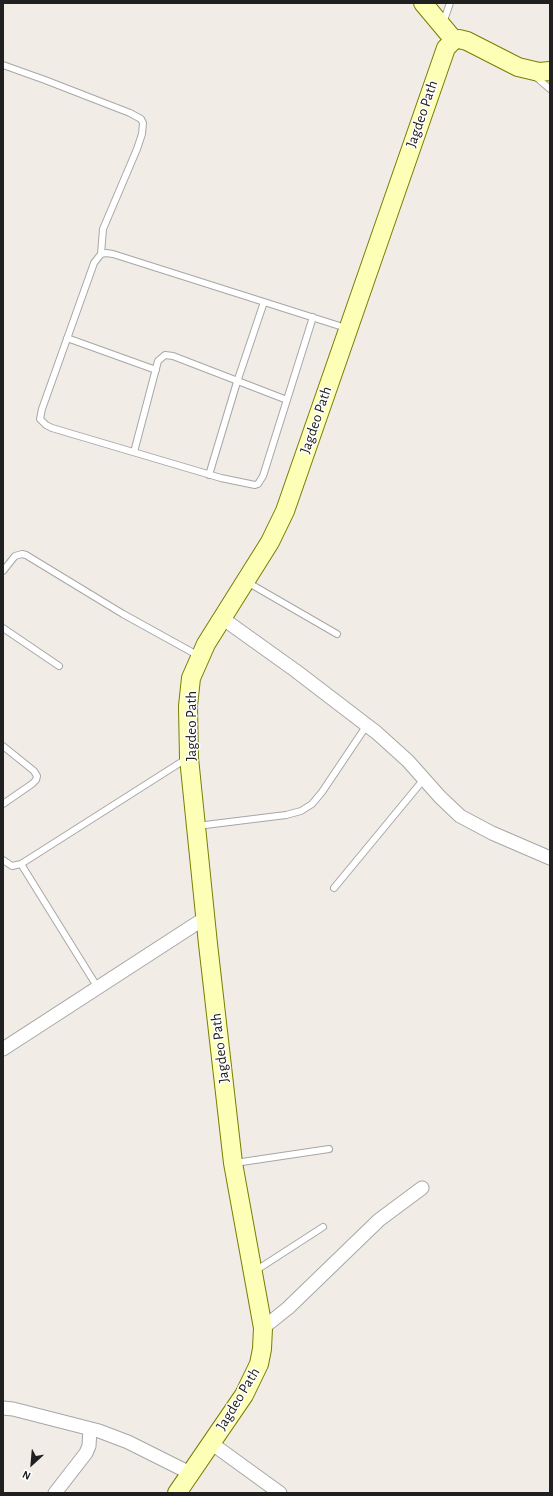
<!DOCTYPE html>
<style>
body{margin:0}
#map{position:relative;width:553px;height:1496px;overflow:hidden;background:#f1ede6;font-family:"Alegreya Sans",sans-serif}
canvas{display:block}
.frame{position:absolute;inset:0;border:4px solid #202020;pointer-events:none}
.north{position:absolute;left:12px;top:1444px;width:40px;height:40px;-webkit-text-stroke:3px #fff;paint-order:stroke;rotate:206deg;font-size:11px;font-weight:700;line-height:16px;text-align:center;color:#202020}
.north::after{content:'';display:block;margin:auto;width:14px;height:18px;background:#202020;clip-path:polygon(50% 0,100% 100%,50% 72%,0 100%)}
</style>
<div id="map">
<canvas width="553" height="1496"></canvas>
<div class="frame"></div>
<div class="north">N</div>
</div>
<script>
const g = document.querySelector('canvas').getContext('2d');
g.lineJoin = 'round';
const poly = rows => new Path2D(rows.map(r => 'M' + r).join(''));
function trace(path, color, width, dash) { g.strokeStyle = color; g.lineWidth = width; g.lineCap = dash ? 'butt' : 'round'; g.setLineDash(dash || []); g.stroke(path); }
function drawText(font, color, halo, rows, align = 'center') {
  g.font = font + ' "Alegreya Sans",sans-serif'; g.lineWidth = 3; g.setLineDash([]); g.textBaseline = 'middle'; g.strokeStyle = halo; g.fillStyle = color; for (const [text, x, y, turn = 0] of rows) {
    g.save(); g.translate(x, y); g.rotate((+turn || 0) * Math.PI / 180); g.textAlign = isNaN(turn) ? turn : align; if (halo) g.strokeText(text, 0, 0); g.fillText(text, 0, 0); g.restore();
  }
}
const lane = poly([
 [443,23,450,3],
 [3,65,45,80,130,113,141,119,143,123,142,134,137,149,103,229,101,254],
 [536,77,550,89],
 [313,317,263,476,258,484,255,485,221,478,52,428,46,425,40,419,42,409,94,263,101,254,106,253,113,254,346,328],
 [67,338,156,370],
 [134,452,158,361,165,355,173,356,287,400],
 [209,475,237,382,264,302],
 [3,571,15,556,22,554,26,555,123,614,199,656],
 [247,582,337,634],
 [3,628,59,666],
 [3,746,34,771,37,776,36,780,32,784,3,804],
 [197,826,286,815,301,811,312,804,322,792,367,725],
 [3,860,12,866,21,864,186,759],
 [21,864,98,988],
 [334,888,424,779],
 [235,1163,329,1149],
 [255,1271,323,1227]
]);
const street = poly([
 [222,618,296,671,377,733,408,761,440,797,460,816,492,833,550,858],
 [3,1049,205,918],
 [263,1328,288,1308,379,1220,422,1188],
 [3,1408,13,1409,99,1431,128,1442,190,1473],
 [211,1443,280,1493],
 [55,1493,86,1453,89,1446,90,1429]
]);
const secondary = poly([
 [423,3,454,40],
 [177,1493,244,1395,259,1364,262,1349,263,1328,233,1163,208,944,189,758,188,706,191,678,206,644,270,542,285,511,446,48,454,40,459,39,467,41,518,67,539,72,550,71]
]);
trace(lane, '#a7a7a7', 8);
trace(street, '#a7a7a7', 15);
trace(secondary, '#777e00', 20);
trace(lane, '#fff', 6);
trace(street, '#fff', 13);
trace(secondary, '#feffb7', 18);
drawText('15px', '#202020', '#fff', [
 ["Jagdeo Path",422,114,-71],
 ["Jagdeo Path",316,420,-71],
 ["Jagdeo Path",191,726,-90],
 ["Jagdeo Path",220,1048,-97],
 ["Jagdeo Path",238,1399,-59]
]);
</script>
